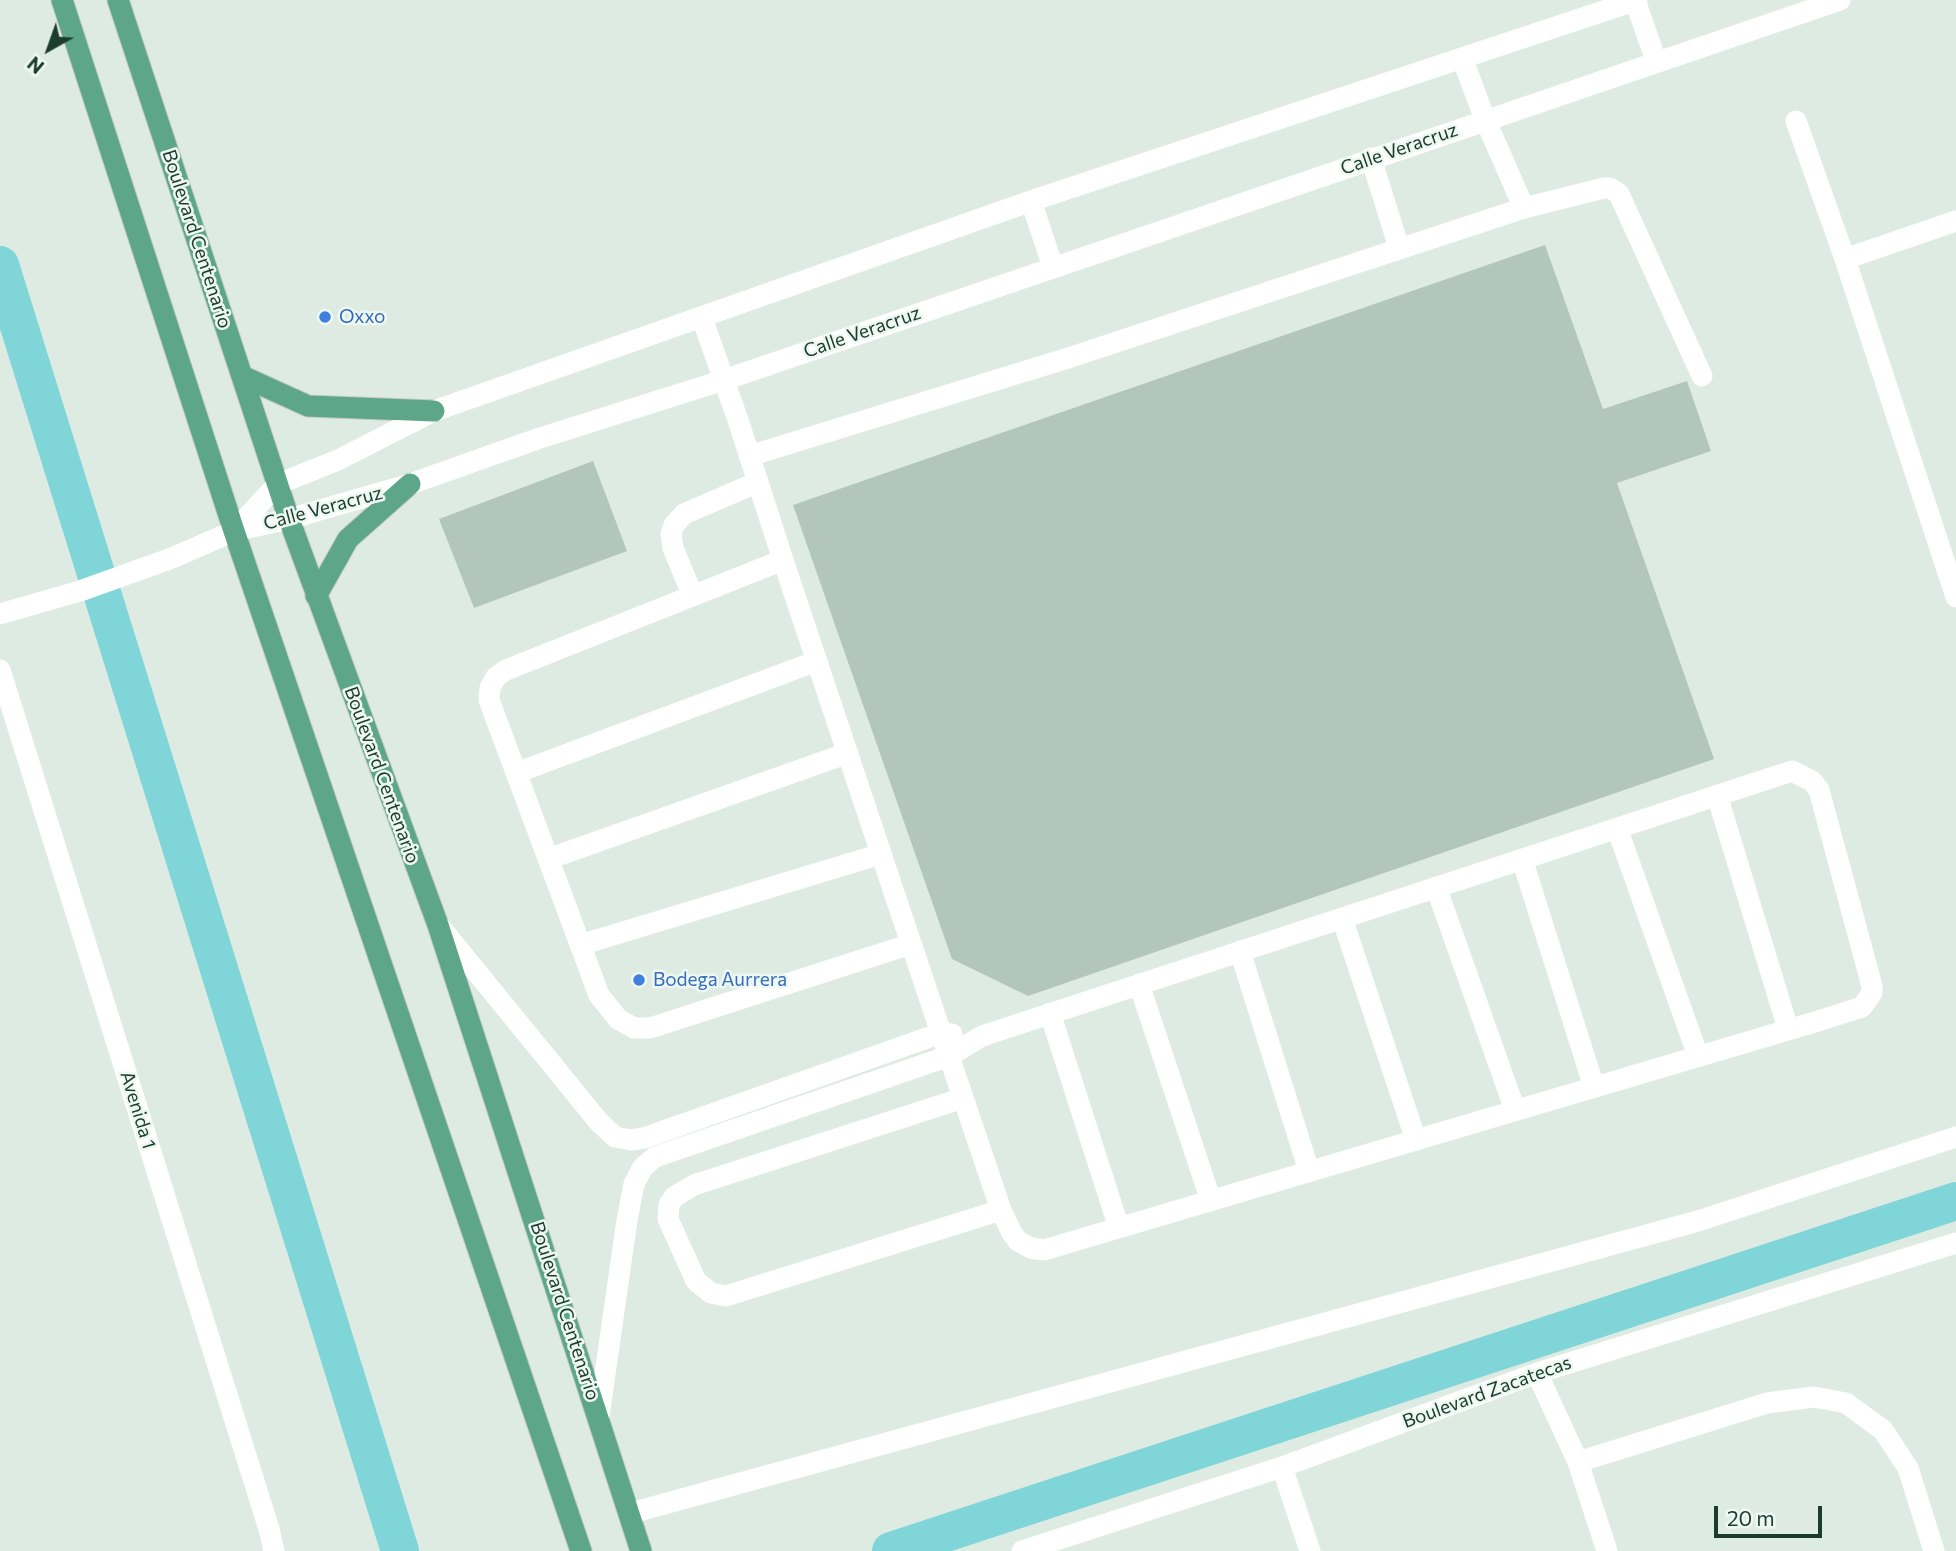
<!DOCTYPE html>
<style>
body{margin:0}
#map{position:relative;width:1956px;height:1551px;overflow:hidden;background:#deebe3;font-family:Commissioner,sans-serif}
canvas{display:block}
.north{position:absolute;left:14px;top:14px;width:70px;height:70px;-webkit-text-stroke:5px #eef8f2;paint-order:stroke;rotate:220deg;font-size:19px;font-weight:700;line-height:28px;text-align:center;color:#1d3c30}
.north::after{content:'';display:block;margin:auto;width:24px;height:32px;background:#1d3c30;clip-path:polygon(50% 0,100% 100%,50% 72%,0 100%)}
.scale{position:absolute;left:1714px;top:1506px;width:108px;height:32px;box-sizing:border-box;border:4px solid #1d3c30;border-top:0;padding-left:9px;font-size:21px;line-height:24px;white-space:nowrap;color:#1d3c30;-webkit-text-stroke:5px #eef8f2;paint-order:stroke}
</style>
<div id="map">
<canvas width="1956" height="1551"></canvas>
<div class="north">N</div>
<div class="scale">20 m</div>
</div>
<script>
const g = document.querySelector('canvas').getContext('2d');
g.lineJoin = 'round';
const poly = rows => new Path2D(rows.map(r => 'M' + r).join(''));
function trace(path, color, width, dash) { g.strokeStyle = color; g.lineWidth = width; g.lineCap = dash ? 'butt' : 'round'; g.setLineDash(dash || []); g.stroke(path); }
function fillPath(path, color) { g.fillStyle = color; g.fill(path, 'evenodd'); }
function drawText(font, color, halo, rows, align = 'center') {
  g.font = font + ' Commissioner,sans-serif'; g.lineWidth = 5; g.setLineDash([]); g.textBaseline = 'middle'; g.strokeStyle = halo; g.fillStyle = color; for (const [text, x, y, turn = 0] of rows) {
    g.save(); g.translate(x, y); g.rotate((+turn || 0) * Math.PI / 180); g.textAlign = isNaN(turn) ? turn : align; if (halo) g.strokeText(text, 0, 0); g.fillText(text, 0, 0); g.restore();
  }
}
trace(poly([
 [0,265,400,1551],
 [891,1551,1956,1201]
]), '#7fd5d7', 38);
fillPath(poly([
 [1545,245,1603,409,1687,381,1711,451,1617,483,1714,759,1028,996,952,959,793,505],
 [593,461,627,551,474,608,439,519]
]), '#b3c6bc');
const major = poly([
 [62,0,234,531,581,1551],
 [118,0,289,519,438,925,641,1551],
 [242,376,308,406,434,411],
 [316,596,348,539,410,484]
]);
trace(major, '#c0c8c5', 23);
trace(poly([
 [1635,0,1656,61],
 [1462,58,1485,119,1524,208],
 [1796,121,1845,259],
 [1371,158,1399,248],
 [1031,201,1053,267],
 [1956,221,1845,259,1956,597],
 [749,456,1065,359,1524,208,1604,188,1610,188,1619,194,1702,376],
 [234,531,278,484,338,460,434,411,1031,201,1637,0],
 [783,560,506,670,496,677,490,688,489,700,599,995,618,1019,634,1028,650,1028,911,944],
 [692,594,673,548,671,534,674,525,684,514,758,482],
 [0,614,80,591,172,558,234,531,289,519,410,484,540,438,724,380,1840,0],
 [0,670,269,1529,274,1551],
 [516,773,817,661],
 [1717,795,1788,1029],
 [1617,828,1698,1056],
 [548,859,848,753],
 [1522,859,1594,1087],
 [1436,887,1515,1110],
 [1342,918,1416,1140],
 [440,927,599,1122,615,1137,631,1140,644,1138,941,1033,952,1034],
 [580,945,881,854],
 [1240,951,1309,1171],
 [1139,984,1211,1201],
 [1050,1013,1119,1228],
 [963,1098,694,1185,674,1197,669,1205,668,1219,696,1281,711,1293,726,1296,1001,1210],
 [1537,1373,1578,1462,1607,1551],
 [599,1416,627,1220,634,1184,643,1167,655,1157,949,1056,982,1036,1792,771,1812,781,1819,790,1872,986,1872,993,1862,1007,1815,1022,1044,1250,1031,1248,1018,1241,1012,1233,1001,1210,949,1056,941,1033,783,560,738,420,702,318],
 [1578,1462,1767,1403,1814,1397,1846,1403,1883,1430,1908,1468,1934,1551],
 [1282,1467,1310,1551],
 [631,1513,1698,1221,1956,1137],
 [1022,1551,1282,1467,1537,1373,1956,1243]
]), '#fff', 21);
trace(major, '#5da689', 21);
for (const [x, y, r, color] of [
 [325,317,7,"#3f7fe0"],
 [639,980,7,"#3f7fe0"]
]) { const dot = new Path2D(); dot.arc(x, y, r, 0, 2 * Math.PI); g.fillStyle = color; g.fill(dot); trace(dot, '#eef8f2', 2.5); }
drawText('19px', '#1d3c30', '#eef8f2', [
 ["Calle Veracruz",1399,149,-19],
 ["Boulevard Centenario",197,239,72],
 ["Calle Veracruz",862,332,-19],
 ["Calle Veracruz",323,508,-15],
 ["Boulevard Centenario",382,775,70],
 ["Avenida 1",138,1110,73],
 ["Boulevard Centenario",565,1311,72],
 ["Boulevard Zacatecas",1487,1392,-20]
]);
drawText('19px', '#366cbe', '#eef8f2', [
 ["Oxxo",339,317],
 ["Bodega Aurrera",653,980]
], 'left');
</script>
